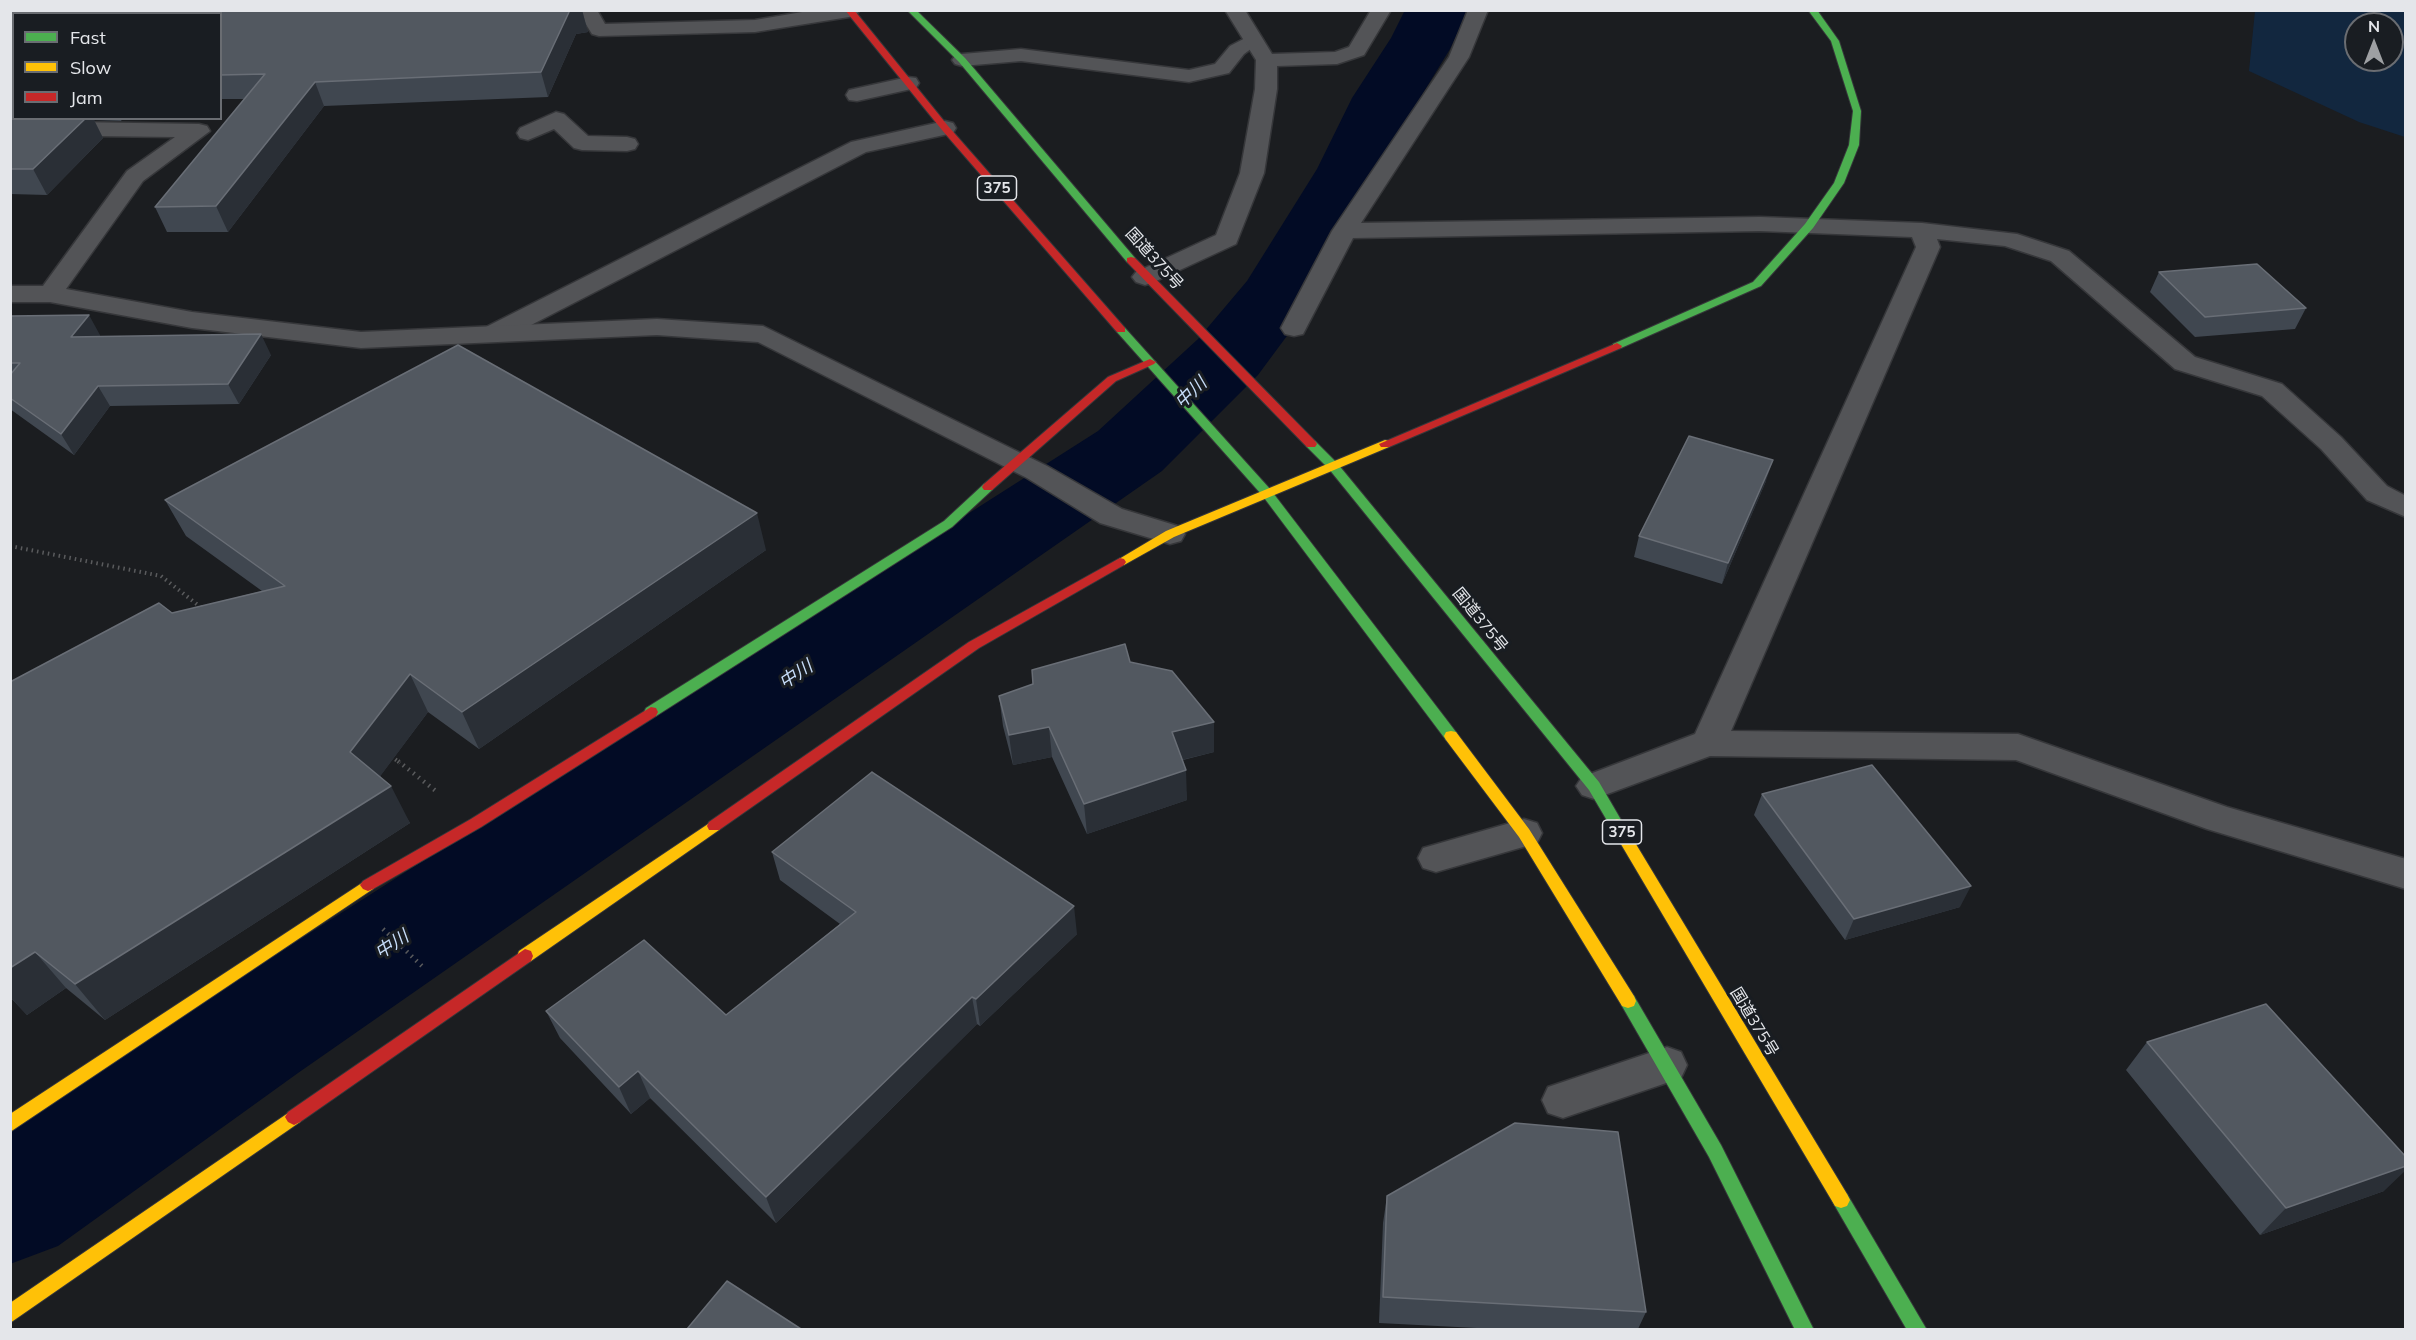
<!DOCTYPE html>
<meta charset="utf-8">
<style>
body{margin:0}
#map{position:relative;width:2416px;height:1340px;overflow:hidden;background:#1b1d20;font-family:Mulish,sans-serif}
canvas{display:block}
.frame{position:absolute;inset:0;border:12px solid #e4e6ea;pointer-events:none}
.legend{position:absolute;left:12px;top:12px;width:210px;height:108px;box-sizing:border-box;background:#191d22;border:2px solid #6a6d72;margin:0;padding:8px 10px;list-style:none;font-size:18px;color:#e4e6ea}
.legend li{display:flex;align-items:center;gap:12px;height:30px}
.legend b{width:30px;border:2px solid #6a6d72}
.north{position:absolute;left:2344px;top:12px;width:60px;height:60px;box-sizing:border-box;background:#191d22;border:2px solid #6a6d72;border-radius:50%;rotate:0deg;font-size:16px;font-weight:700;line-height:24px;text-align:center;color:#e4e6ea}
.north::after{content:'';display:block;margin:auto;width:21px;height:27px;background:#9ea0a3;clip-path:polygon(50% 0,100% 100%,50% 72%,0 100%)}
</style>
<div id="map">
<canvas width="2416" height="1340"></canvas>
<div class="frame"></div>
<ul class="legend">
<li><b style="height:8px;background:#4caf50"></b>Fast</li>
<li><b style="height:8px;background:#ffc107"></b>Slow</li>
<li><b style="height:8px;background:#c62828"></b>Jam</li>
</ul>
<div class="north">N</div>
</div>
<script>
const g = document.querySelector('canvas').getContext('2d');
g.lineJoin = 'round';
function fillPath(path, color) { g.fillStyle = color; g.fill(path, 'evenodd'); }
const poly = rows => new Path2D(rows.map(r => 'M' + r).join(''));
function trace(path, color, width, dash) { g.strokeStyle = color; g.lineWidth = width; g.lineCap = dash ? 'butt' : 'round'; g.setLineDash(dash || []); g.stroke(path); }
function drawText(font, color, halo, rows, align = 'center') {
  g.font = font + ' Mulish,"Noto Sans JP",sans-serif'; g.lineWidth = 6; g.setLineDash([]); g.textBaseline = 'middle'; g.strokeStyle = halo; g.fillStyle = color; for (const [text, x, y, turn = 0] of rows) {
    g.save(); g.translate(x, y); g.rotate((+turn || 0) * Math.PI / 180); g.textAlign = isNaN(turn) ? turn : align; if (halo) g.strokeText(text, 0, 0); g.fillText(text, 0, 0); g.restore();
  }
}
fillPath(poly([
 [2255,11,2405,11,2405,137,2359,122,2249,71],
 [2356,24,2392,24,2392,60,2356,60]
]), '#12273f');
fillPath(poly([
 [1405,10,1468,10,1450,49,1420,98,1389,169,1342,257,1315,298,1258,375,1162,471,298,1073,58,1246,10,1264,10,1124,1098,431,1198,339,1247,281,1317,169,1352,98,1391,38,1405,10]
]), '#020b25');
const lane = poly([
 [577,10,597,10,605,24,755,20,814,10,859,11,856,15,849,17,755,32,599,36,592,34,577,10],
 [1253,34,1260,36,1263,40,1244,54,1229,73,1189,82,1021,61,962,66,955,64,952,60,955,56,962,54,1021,49,1189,70,1215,64,1230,46,1253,34],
 [908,77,916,78,919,83,916,88,857,101,849,100,846,95,849,90,908,77],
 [556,112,564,114,588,136,627,137,635,139,638,144,635,149,627,151,582,150,574,148,554,129,528,140,520,138,517,133,520,128,556,112],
 [945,121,953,123,956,128,953,133,866,152,504,339,495,341,486,339,482,333,486,327,851,142,945,121],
 [1524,819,1537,823,1542,833,1537,843,1436,872,1423,868,1418,858,1423,848,1524,819],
 [1667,1047,1681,1052,1687,1065,1681,1078,1563,1118,1548,1113,1542,1100,1548,1087,1667,1047]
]);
const street = poly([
 [1225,10,1245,10,1272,54,1335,52,1349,47,1371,10,1391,10,1364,55,1337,64,1277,66,1277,89,1264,173,1236,244,1154,282,1145,285,1136,282,1132,277,1136,272,1216,235,1240,173,1255,89,1256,60,1225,10],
 [1468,10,1488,10,1469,57,1361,223,1760,217,1922,223,2017,234,2069,251,2195,357,2282,384,2341,437,2387,486,2406,496,2406,517,2367,500,2321,449,2262,396,2175,369,2051,261,2005,246,1937,239,1940,247,1731,731,2018,734,2227,807,2406,859,2406,889,2207,829,2016,760,1710,756,1594,799,1582,795,1576,786,1582,777,1695,734,1916,247,1912,237,1760,231,1353,238,1303,334,1294,336,1285,334,1281,328,1332,231,1449,57,1468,10],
 [10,121,199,124,207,126,210,131,143,181,66,289,192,312,361,332,657,319,763,326,1047,466,1122,509,1181,527,1185,534,1181,541,1170,544,1100,523,1027,478,758,342,657,335,361,348,192,328,50,302,10,302,10,286,43,286,127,171,175,137,10,135,10,121]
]);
const fast = poly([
 [907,10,916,10,965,58,1135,258,1135,262,1127,262,959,62,907,10],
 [1808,10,1817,10,1839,41,1861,111,1859,145,1844,183,1813,228,1761,286,1621,348,1613,348,1613,344,1753,282,1805,224,1834,183,1849,145,1853,111,1831,41,1808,10],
 [1121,327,1125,328,1270,489,1456,732,1458,736,1456,740,1446,740,1262,495,1117,332,1117,328,1121,327],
 [1311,440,1315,441,1337,463,1599,782,1624,825,1622,829,1612,829,1589,790,1329,469,1307,447,1305,444,1307,441,1311,440],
 [988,483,994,487,992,490,952,527,656,716,646,716,644,712,646,708,944,521,984,484,988,483],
 [1628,994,1634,996,1721,1145,1814,1330,1795,1330,1709,1157,1622,1006,1620,1001,1622,996,1628,994],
 [1841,1192,1847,1194,1927,1330,1907,1330,1835,1206,1832,1200,1835,1194,1841,1192]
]);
const slow = poly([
 [1385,440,1389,441,1391,444,1389,447,1174,537,1124,565,1116,565,1114,562,1166,531,1385,440],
 [1451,731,1456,732,1529,829,1634,996,1636,1001,1634,1006,1628,1008,1622,1006,1519,837,1446,740,1444,736,1446,732,1451,731],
 [1617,819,1622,821,1847,1194,1850,1200,1847,1206,1841,1208,1835,1206,1612,829,1610,825,1612,821,1617,819],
 [714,820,719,822,721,826,719,830,531,961,525,963,519,961,517,956,519,951,714,820],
 [368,879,373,881,376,885,373,889,10,1132,10,1114,368,879],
 [294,1109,300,1112,303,1117,300,1122,10,1323,10,1303,294,1109]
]);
const jam = poly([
 [845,10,854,10,948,126,1125,328,1125,332,1117,332,942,130,845,10],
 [1131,257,1135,258,1315,441,1317,444,1315,447,1307,447,1127,262,1127,258,1131,257],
 [1617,343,1622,346,1621,348,1389,447,1381,447,1379,444,1617,343],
 [1150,359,1156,362,1154,364,1116,381,992,490,984,490,982,487,984,484,1108,377,1150,359],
 [1120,558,1124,559,1126,562,1124,565,979,648,719,830,709,830,707,826,709,822,969,642,1120,558],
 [651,707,656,708,658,712,656,716,481,827,373,889,368,891,363,889,360,885,363,881,471,819,651,707],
 [525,949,531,951,533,956,531,961,300,1122,294,1125,288,1122,285,1117,288,1112,525,949]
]);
trace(lane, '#36373a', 3);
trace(street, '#36373a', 3);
trace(fast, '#36373a', 2);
trace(slow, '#36373a', 2);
trace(jam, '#36373a', 2);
trace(poly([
 [10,546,161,576,203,609],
 [391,756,400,763]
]), '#5a5b5d', 4, [1.5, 4]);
trace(poly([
 [398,761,437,792],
 [383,929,423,967]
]), '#5a5b5d', 4.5, [1.5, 5]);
fillPath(lane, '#535457');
fillPath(street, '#535457');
fillPath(fast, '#4caf50');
fillPath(slow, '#ffc107');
fillPath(jam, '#c62828');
fillPath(poly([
 [10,10,582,10,588,32,576,34,548,97,324,106,228,232,167,232,155,207,245,99,220,99,220,14,14,14,14,118,123,118,121,121,94,120,103,138,47,195,10,194],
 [2159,272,2306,308,2295,329,2195,337,2150,292],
 [10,316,100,335,99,336,271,355,239,404,110,406,74,455,10,409],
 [1766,481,1722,584,1634,557,1639,536],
 [165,500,766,550,479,749,428,712,380,776,410,823,105,1020,66,988,27,1015,10,997,172,613,262,591,186,536],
 [1130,662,1214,722,1214,752,1183,760,1187,800,1087,834,1052,757,1013,765,1003,726,999,696],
 [1762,794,1960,907,1845,940,1754,815],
 [772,852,1077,934,980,1026,977,1024,776,1223,650,1098,631,1114,560,1038,546,1011,726,1015,840,924,780,880],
 [2147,1042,2384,1191,2260,1235,2126,1070],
 [1387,1196,1646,1312,1638,1329,1496,1329,1379,1323,1383,1223]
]), '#404750');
fillPath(poly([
 [570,10,582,10,588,32,576,34,548,97,541,72],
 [315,82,324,106,228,232,216,206],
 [86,118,93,118,103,138,47,195,33,169],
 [89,315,100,335,82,357,71,337],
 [261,334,271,355,239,404,228,384],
 [98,386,110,406,74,455,61,434],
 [1773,460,1766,481,1722,584,1728,563],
 [757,513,766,550,479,749,462,712],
 [410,674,428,712,370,790,350,752],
 [1214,722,1214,752,1173,762,1172,732],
 [1049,727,1052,757,1013,765,1009,735],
 [1186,770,1187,800,1087,834,1084,804],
 [391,786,410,823,105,1020,75,984],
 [1971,886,1960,907,1845,940,1854,919],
 [1074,906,1077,934,980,1026,976,999],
 [35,952,66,988,27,1015,10,997,10,968],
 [972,997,977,1024,776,1223,766,1197],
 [638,1071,650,1098,631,1114,619,1087],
 [2406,1166,2406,1170,2384,1191,2260,1235,2286,1208]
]), '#2a2f36');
const building = poly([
 [10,10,570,10,541,72,315,82,216,206,155,207,265,74,220,75,220,14,14,14,14,95,10,95,10,10],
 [10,113,14,113,14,118,86,118,33,169,10,169,10,113],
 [2257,264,2306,308,2205,317,2159,272,2257,264],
 [89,315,71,337,261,334,228,384,98,386,61,434,10,398,10,375,20,363,10,363,10,316,89,315],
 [458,345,757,513,462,712,410,674,350,752,391,786,75,984,35,952,10,968,10,682,159,603,172,613,285,586,165,500,458,345],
 [1689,436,1773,460,1728,563,1639,536,1689,436],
 [1125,644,1130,662,1172,671,1214,722,1172,732,1186,770,1084,804,1049,727,1009,735,999,696,1033,684,1032,670,1125,644],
 [1872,765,1971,886,1854,919,1762,794,1872,765],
 [872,772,1074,906,976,999,972,997,766,1197,638,1071,619,1087,546,1011,644,940,726,1015,856,912,772,852,872,772],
 [2266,1004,2406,1157,2406,1166,2286,1208,2147,1042,2266,1004],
 [1515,1123,1618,1132,1646,1312,1383,1297,1387,1196,1515,1123],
 [727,1281,801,1329,687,1329,727,1281]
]);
fillPath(building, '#525860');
trace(building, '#696e76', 1.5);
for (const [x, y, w] of [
 [997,188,39],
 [1622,832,39]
]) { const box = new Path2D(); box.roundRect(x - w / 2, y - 12, w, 24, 4.5); g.fillStyle = '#191d22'; g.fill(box); trace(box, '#e4e6ea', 1.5); }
drawText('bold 15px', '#e4e6ea', null, [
 ["375",997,188],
 ["375",1622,832]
]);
drawText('16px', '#e4e6ea', '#191d22', [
 ["国道375号",1154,259,48],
 ["国道375号",1480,620,51],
 ["国道375号",1754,1022,59]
]);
drawText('italic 18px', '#c7ddf9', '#191d22', [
 ["中川",1191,393,-44],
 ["中川",796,675,-34],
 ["中川",392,945,-34]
]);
</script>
